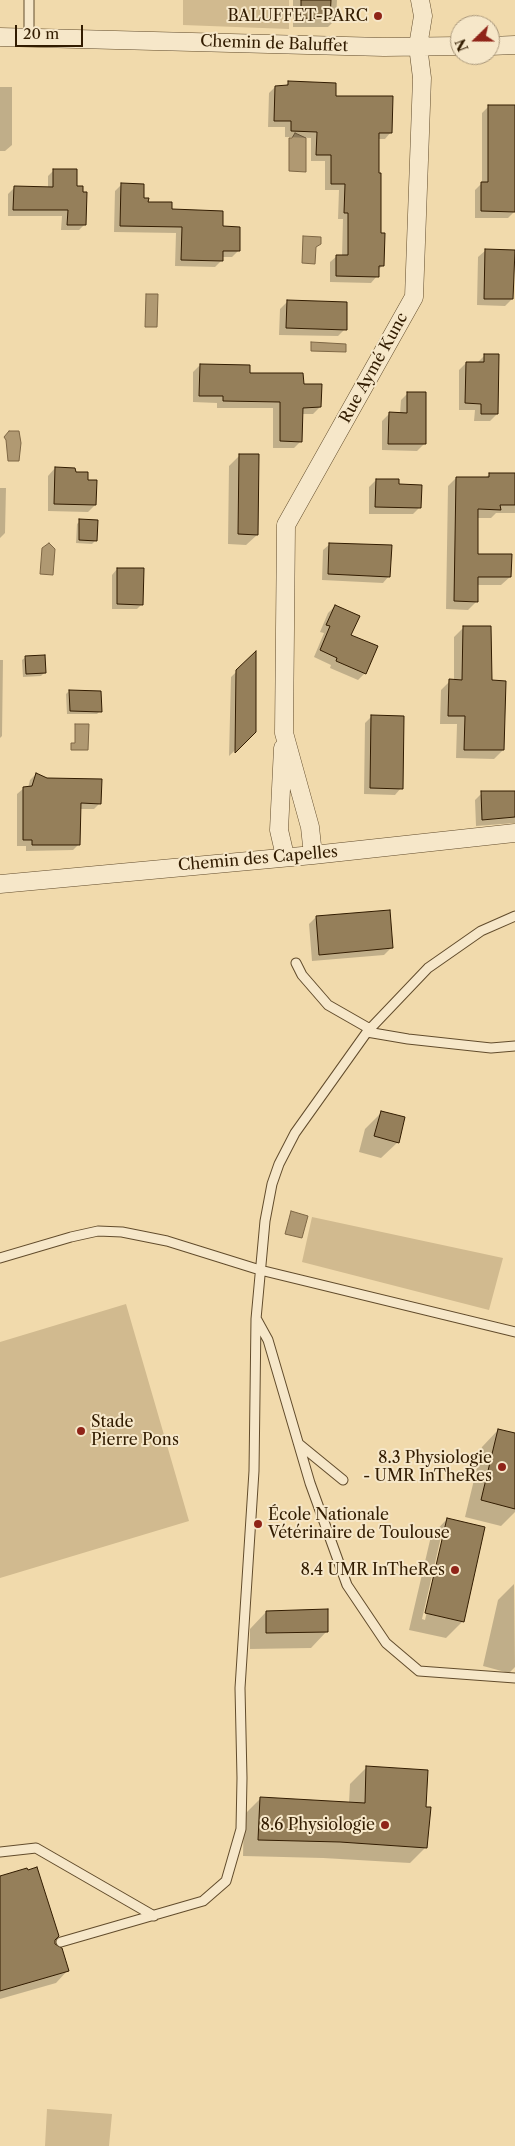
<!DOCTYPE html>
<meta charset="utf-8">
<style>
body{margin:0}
#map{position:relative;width:515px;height:2146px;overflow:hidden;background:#f1daac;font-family:"Libre Caslon Text",serif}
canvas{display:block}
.north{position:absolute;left:450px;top:15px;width:50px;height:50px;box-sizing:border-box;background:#f6e7c9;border:1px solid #a89679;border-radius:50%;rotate:248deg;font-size:14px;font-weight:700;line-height:20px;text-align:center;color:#321c01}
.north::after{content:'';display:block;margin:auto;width:18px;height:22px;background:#8f2418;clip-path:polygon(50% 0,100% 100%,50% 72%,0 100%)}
.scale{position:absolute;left:15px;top:25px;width:68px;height:22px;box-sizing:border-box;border:2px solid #321c01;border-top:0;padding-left:6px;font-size:15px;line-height:18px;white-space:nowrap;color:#321c01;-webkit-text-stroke:4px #f6e7c9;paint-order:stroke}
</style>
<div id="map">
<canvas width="515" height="2146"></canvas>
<div class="north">N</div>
<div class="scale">20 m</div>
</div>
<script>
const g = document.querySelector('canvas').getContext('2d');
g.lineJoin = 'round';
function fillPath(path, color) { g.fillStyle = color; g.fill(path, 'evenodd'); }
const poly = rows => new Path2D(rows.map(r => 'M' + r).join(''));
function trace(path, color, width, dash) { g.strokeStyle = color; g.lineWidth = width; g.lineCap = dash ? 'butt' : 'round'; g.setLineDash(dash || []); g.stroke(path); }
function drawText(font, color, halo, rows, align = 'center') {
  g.font = font + ' "Libre Caslon Text",serif'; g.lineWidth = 4; g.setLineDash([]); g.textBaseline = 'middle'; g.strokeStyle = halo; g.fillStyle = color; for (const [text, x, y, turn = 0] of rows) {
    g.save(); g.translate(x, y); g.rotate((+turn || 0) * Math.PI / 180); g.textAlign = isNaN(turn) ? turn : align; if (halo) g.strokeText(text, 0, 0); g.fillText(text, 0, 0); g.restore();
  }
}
fillPath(poly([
 [183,0,289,0,289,29,183,25],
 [312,1217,503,1258,489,1310,302,1262],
 [126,1304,189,1521,0,1578,0,1342],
 [47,2109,112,2114,109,2146,45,2146]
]), '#d1ba8f');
const water = poly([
 [295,133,306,138,306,172,289,171,289,138,292,138,295,133],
 [303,236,321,237,321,244,316,247,315,264,302,263,303,236],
 [146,294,158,294,157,327,145,327,146,294],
 [311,342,346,344,346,352,311,351,311,342],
 [9,431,19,431,21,443,19,461,8,461,6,440,4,437,9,431],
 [49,543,55,549,53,575,40,574,42,548,49,543],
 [75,724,89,724,88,750,71,750,71,743,75,743,75,724],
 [291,1211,308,1216,302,1238,285,1234,291,1211]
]);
fillPath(water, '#b09972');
trace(water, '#7e6745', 1);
fillPath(poly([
 [293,0,337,0,336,19,328,27,293,27],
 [289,82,334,97,391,132,385,139,378,139,379,234,383,265,378,270,377,276,371,283,330,282,330,262,337,256,342,256,343,219,338,219,339,190,325,190,325,161,311,161,311,138,285,137,285,127,268,127,269,93,275,87,284,87],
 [0,87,12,87,12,145,5,151,0,151],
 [489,106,515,106,515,211,508,218,475,218,475,190,482,183,482,113],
 [54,170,75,187,85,224,79,230,61,230,62,216,8,216,8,194,15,187,48,188,48,176],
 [122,184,147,203,222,228,238,251,232,257,222,257,222,260,215,267,175,266,176,233,114,232,115,191],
 [486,250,515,251,512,299,505,306,477,305,478,257],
 [287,302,345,329,338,336,279,335,280,309],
 [485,355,497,414,490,421,474,421,475,410,459,410,459,370,466,363,478,362],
 [200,365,303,385,320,407,313,414,301,414,301,441,294,448,273,448,273,408,217,408,217,403,193,402,193,372],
 [408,393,424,444,417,451,382,450,382,421,389,414,400,414,401,400],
 [240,455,257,535,246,545,228,544,229,466],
 [55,468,74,473,87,481,95,505,88,512,48,511,48,476],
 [490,474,515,475,515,513,496,513,491,518,477,518,477,555,510,577,501,585,477,585,477,601,468,610,446,609,448,486,456,478,485,478],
 [376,480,420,507,413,514,369,514,369,487],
 [0,488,6,488,5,533,0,538],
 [80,521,96,540,92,544,76,543,77,524],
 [330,544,389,576,383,583,322,580,323,550],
 [117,569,142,604,137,609,112,609,112,575],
 [335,606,365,673,358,680,330,668,331,665,314,657,324,633,320,632,328,613],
 [463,628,490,682,503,750,494,759,456,758,457,724,440,724,441,690,450,681,454,681,454,637],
 [255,654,254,732,229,756,231,677],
 [26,657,44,673,41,676,23,677,22,660],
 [0,660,3,660,2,736,0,738],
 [69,691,100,711,97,714,67,714,66,694],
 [372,716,401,788,395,795,364,794,365,723],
 [36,774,100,803,94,809,80,809,79,844,73,850,26,851,26,846,17,846,17,794,24,788,28,788,30,780],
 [482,793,515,793,515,823,476,826,475,800],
 [316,917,392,947,384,955,312,961,309,924],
 [381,1113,398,1142,381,1158,359,1152,365,1129],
 [498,1430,515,1434,515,1512,501,1526,465,1517,482,1447],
 [447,1519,463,1621,446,1638,409,1630,431,1536],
 [441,1537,444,1537,425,1620,422,1619],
 [514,1584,515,1667,509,1673,483,1666,498,1600],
 [266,1612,327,1631,311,1648,250,1649,250,1629],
 [367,1767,424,1808,426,1847,410,1863,323,1858,243,1856,244,1815,260,1799,349,1803,350,1784],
 [0,1878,54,1940,54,1945,68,1970,56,1983,0,1999]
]), '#0003');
const building = poly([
 [301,0,331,0,330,19,301,18,301,0],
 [288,81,336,83,336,96,393,96,392,133,379,133,379,173,381,173,381,233,385,233,384,266,379,266,379,277,336,276,336,255,348,255,348,213,344,213,345,184,331,184,331,155,316,155,317,132,291,131,291,121,274,121,275,86,288,85,288,81],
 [488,105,515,105,515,212,481,211,481,182,488,182,488,105],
 [53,169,77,169,77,186,83,186,83,192,87,192,86,225,67,225,68,210,13,210,14,186,53,187,53,169],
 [121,183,144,184,144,198,149,198,148,202,172,202,172,209,223,211,223,226,240,227,240,251,223,251,223,261,181,260,182,227,120,226,121,183],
 [485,249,515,250,513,299,484,299,485,249],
 [287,300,347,302,347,330,286,328,287,300],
 [484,354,499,354,498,414,481,414,481,404,465,403,466,362,484,362,484,354],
 [200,364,250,365,250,373,303,373,304,384,322,384,321,407,303,408,302,442,280,441,280,402,223,401,223,396,199,396,200,364],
 [407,392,426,392,426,444,388,444,389,412,407,413,407,392],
 [239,454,259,454,258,535,238,534,239,454],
 [55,467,75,468,76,472,88,472,88,480,97,480,96,505,54,504,55,467],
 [489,473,515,473,515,505,500,505,501,510,478,509,478,554,512,554,511,577,478,577,478,602,454,601,456,477,489,477,489,473],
 [376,479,399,479,399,484,422,485,421,508,375,507,376,479],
 [79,519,98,520,97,541,79,540,79,519],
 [329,543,392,545,390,577,328,574,329,543],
 [117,568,144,568,143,605,117,604,117,568],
 [335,605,360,616,351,635,378,646,366,674,336,661,337,658,320,650,330,626,326,625,335,605],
 [463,626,491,626,492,680,506,681,504,750,464,750,465,716,448,716,449,679,462,680,463,626],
 [256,651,256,732,235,753,236,670,256,651],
 [45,655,46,673,26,674,25,656,45,655],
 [69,690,101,691,102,712,70,711,69,690],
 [371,715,404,716,403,789,370,788,371,715],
 [36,773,47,778,102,779,101,804,81,803,80,845,32,845,32,840,23,840,23,787,32,786,36,773],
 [481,791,515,791,515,817,482,820,481,791],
 [390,910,393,948,319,955,316,916,390,910],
 [381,1111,405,1117,399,1143,374,1136,381,1111],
 [498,1429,515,1433,515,1509,481,1500,498,1429],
 [447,1518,485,1527,464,1622,425,1613,447,1518],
 [328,1609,328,1632,266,1633,266,1611,328,1609],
 [366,1766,428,1770,426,1807,431,1807,427,1848,340,1842,258,1840,260,1797,365,1803,366,1766],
 [37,1867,59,1936,55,1940,55,1944,62,1948,69,1971,0,1991,0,1876,27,1868,28,1870,37,1867]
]);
fillPath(building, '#957f5a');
trace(building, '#321c01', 1);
const lane = poly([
 [29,37,29,0],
 [296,963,302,975,328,1005,370,1029,367,1032,408,1039,491,1048,515,1046],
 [0,1258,71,1237,98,1231,122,1232,167,1241,260,1270,515,1332],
 [257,1320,268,1340,310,1483,347,1585,386,1643,419,1671,515,1678],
 [299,1444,343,1480],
 [0,1852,36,1848,154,1916],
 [61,1942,203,1901,226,1881,241,1829,242,1778,240,1688,254,1471,256,1319,265,1221,272,1184,279,1164,295,1133,367,1032,428,968,481,931,515,916]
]);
const street = poly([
 [0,37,384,47,460,46],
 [490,46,515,45],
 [283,748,279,830,285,856],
 [313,855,310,827,284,733,286,525,414,297,422,78,418,46,423,16,420,0],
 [0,884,313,855,515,833]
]);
trace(lane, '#624c2c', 11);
trace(street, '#624c2c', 19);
trace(lane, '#f6e7c9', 9);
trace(street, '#f6e7c9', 18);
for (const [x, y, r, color] of [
 [378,16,5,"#8f2418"],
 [81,1431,5,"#8f2418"],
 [502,1467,5,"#8f2418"],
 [258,1524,5,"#8f2418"],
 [455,1570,5,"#8f2418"],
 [385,1825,5,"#8f2418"]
]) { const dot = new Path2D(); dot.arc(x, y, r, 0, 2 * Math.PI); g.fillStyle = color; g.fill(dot); trace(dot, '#f6e7c9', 2); }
drawText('16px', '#321c01', '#f6e7c9', [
 ["BALUFFET-PARC",368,16],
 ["Stade",91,1422,"left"],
 ["Pierre Pons",91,1440,"left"],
 ["8.3 Physiologie",492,1458],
 ["- UMR InTheRes",492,1476],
 ["École Nationale",268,1515,"left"],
 ["Vétérinaire de Toulouse",268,1533,"left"],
 ["8.4 UMR InTheRes",445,1570],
 ["8.6 Physiologie",375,1825]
], 'right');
drawText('16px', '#321c01', '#f6e7c9', [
 ["Chemin de Baluffet",274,44,2],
 ["Rue Aymé Kunc",374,368,-61],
 ["Chemin des Capelles",258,859,-5]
]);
</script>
